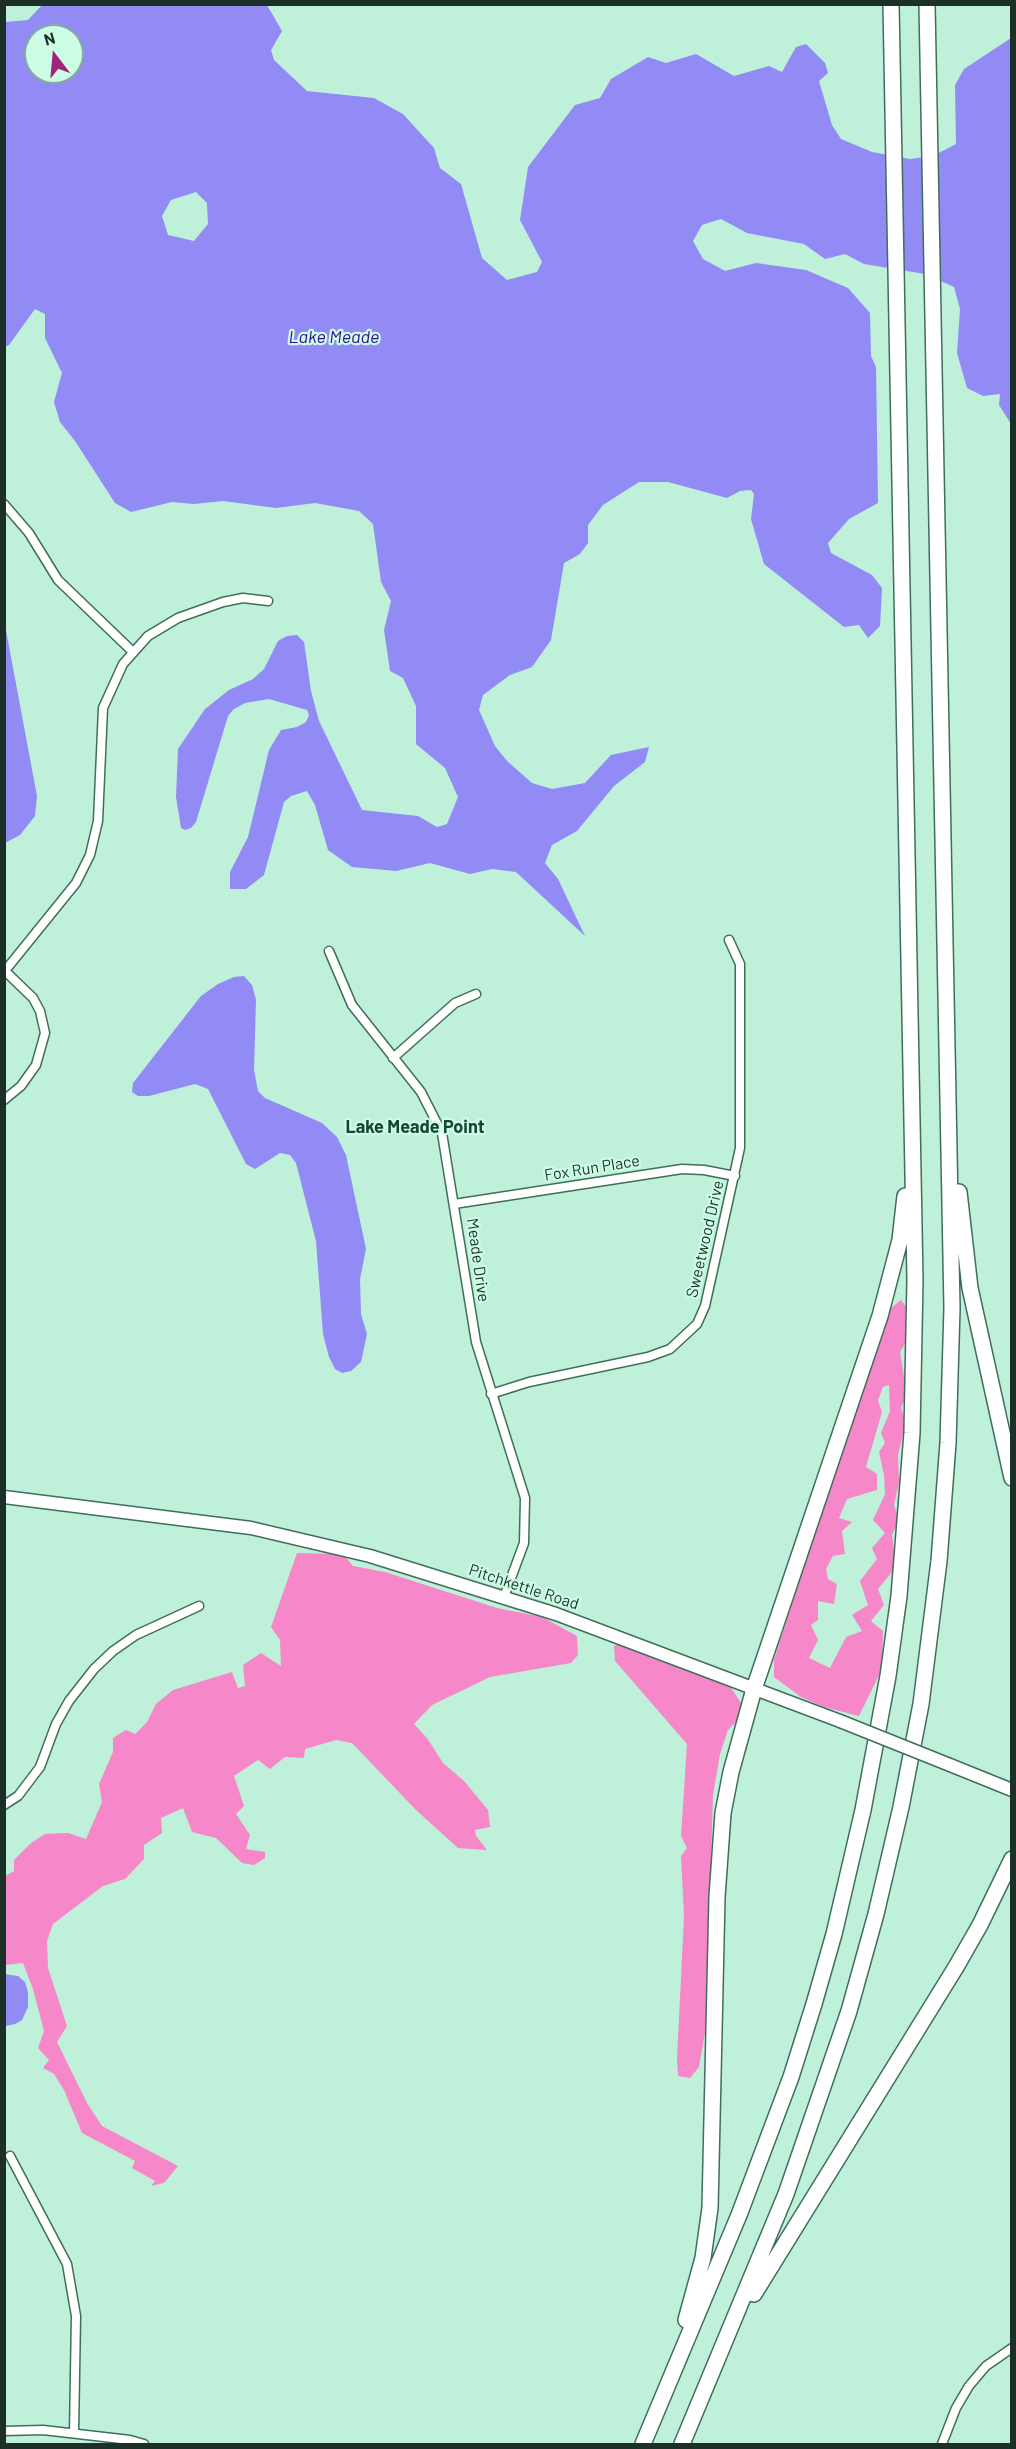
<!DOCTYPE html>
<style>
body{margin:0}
#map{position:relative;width:1016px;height:2449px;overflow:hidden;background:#bff0d9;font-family:Barlow,sans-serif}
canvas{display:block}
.frame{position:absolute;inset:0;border:6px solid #1d3028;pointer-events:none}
.north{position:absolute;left:24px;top:24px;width:60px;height:60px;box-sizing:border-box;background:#ccfee6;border:2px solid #86ac9a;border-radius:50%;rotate:344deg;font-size:16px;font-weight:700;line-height:24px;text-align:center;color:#1d3028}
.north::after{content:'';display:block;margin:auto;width:21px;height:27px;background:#a12478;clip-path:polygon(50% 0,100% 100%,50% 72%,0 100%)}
</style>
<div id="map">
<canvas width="1016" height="2449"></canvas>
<div class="frame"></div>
<div class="north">N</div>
</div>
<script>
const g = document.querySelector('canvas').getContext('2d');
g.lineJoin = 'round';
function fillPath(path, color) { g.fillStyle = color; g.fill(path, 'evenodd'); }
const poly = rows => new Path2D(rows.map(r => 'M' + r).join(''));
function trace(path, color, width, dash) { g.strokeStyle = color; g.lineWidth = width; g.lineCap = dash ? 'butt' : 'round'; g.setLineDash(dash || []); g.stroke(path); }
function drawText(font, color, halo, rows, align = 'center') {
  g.font = font + ' Barlow,sans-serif'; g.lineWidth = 4.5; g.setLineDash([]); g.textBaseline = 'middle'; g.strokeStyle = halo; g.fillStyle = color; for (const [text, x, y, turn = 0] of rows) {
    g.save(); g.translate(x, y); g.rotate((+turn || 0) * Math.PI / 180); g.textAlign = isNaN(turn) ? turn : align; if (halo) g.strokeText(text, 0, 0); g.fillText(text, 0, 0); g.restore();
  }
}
fillPath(poly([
 [901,1300,909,1311,909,1337,900,1352,907,1394,901,1408,906,1422,898,1455,899,1482,894,1505,899,1520,892,1535,896,1567,878,1589,884,1605,871,1621,883,1631,882,1669,859,1716,824,1707,801,1697,774,1677,774,1660,886,1312],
 [889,1385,890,1411,881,1433,885,1443,879,1452,884,1475,885,1494,873,1520,885,1533,872,1548,877,1559,860,1581,868,1605,852,1615,862,1631,846,1637,830,1668,809,1658,818,1640,811,1625,818,1620,818,1601,834,1604,837,1584,828,1579,826,1569,833,1556,845,1554,842,1531,852,1522,839,1518,847,1499,877,1490,877,1474,866,1467,882,1412,878,1400,883,1387],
 [297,1553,343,1554,353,1566,385,1572,497,1608,542,1617,577,1636,578,1655,571,1663,490,1677,432,1705,414,1724,427,1738,443,1763,464,1781,488,1810,490,1827,475,1830,476,1836,487,1850,458,1848,416,1810,352,1743,336,1740,305,1749,304,1758,285,1757,270,1769,258,1760,234,1776,244,1806,236,1814,250,1835,246,1849,265,1852,265,1858,254,1865,242,1863,216,1838,192,1832,183,1808,161,1818,162,1833,144,1845,144,1859,125,1879,103,1886,53,1924,47,1941,48,1968,67,2026,57,2042,87,2103,102,2126,178,2166,164,2183,151,2186,155,2181,132,2168,135,2161,82,2133,64,2090,54,2074,43,2068,49,2060,38,2048,44,2031,33,1989,23,1963,5,1965,5,1876,14,1871,14,1860,31,1843,45,1834,68,1833,86,1839,102,1802,99,1784,113,1752,113,1738,126,1730,135,1734,147,1722,156,1704,173,1690,232,1672,238,1688,245,1686,243,1665,261,1653,281,1666,280,1640,271,1627],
 [622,1643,708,1673,730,1686,741,1703,736,1722,728,1730,720,1754,713,1795,706,2027,699,2067,690,2078,678,2076,677,2059,684,1916,681,1856,687,1848,681,1836,687,1744,615,1661,614,1646]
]), '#f687c8');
fillPath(poly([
 [42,5,267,5,282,31,271,50,274,60,307,91,374,98,403,114,434,148,440,168,461,184,482,258,507,280,537,272,542,262,520,220,528,167,575,105,600,98,611,79,648,57,666,63,696,54,734,76,769,66,782,72,796,47,806,44,825,63,828,73,819,81,832,125,841,139,872,152,910,159,933,156,956,144,955,85,964,69,1011,38,1011,424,999,405,1000,394,983,396,967,388,957,353,960,309,954,287,925,274,864,264,845,254,825,259,804,244,747,233,721,219,702,225,693,241,703,259,725,271,756,263,806,270,848,288,870,313,871,356,876,367,878,503,849,519,828,543,831,553,872,575,882,588,880,626,868,638,859,625,844,627,764,564,751,519,754,494,751,490,740,491,727,498,668,482,639,482,603,505,588,525,588,543,580,554,564,563,551,640,532,667,510,675,483,695,479,710,495,746,507,761,532,783,552,789,585,783,611,755,649,747,645,762,614,786,577,831,552,845,545,863,558,879,585,936,516,872,492,869,470,874,430,863,396,871,352,867,328,850,315,805,307,791,291,796,284,802,264,875,246,889,230,889,230,872,248,837,269,750,281,730,297,727,306,722,309,715,307,710,269,699,245,703,234,709,228,716,196,822,191,828,185,830,181,828,176,797,178,749,205,709,229,690,253,679,264,669,278,641,287,636,297,635,304,642,311,691,319,721,362,810,418,816,437,827,447,824,458,797,445,768,416,744,416,706,403,678,390,671,384,630,391,601,381,582,373,524,359,511,315,503,276,508,223,501,194,504,172,502,131,512,115,503,75,441,60,422,54,402,62,373,45,338,45,314,35,309,9,345,5,347,5,22,28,20],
 [36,36,72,36,72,72,36,72],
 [196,192,207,203,208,224,194,241,168,235,162,216,171,200],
 [5,625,37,796,35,816,20,835,5,843],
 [244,976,252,985,256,1000,254,1070,258,1091,265,1098,322,1123,337,1137,346,1155,366,1249,360,1279,361,1314,367,1334,361,1362,351,1371,342,1373,335,1369,329,1357,323,1334,316,1241,296,1163,290,1155,280,1153,255,1169,246,1164,208,1089,195,1084,149,1096,138,1096,132,1092,133,1083,201,996,218,984,234,977],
 [4,1974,18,1976,25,1982,28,1992,28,2007,22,2020,15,2024,5,2026]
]), '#928af5');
const street = poly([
 [4,504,29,533,58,580,132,651],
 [329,951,352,1005,421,1092,442,1133,476,1342,525,1498,524,1543,504,1597],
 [4,972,76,883,90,855,98,821,103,708,123,664,148,636,178,618,223,602,243,598,268,601],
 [393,1058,455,1003,476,994],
 [4,1100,21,1086,36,1065,45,1033,40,1011,33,998,5,971],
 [454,1204,682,1169,704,1170,735,1176],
 [491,1394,529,1382,648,1357,670,1349,697,1324,705,1306,740,1148,740,964,729,940],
 [4,1805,18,1796,40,1767,56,1724,69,1701,94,1669,113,1651,136,1635,199,1606],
 [10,2156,67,2264,76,2316,74,2433],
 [4,2431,43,2430,130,2440,144,2444],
 [942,2444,956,2408,969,2386,986,2366,1012,2348]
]);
const secondary = poly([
 [4,1497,251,1528,370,1556,556,1614,840,1721],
 [950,1765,1012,1790]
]);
const highway = poly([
 [959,1192,970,1288,1012,1478],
 [754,2294,956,1967,980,1925,1012,1859],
 [686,2320,703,2258,710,2208,717,1897,723,1813,731,1772,754,1689,880,1316,900,1240,905,1196],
 [643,2444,739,2215,791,2077,814,2004,834,1934,863,1810,888,1676,899,1596,912,1433,915,1280,891,4],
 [682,2444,786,2194,849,2011,876,1914,901,1807,921,1704,939,1561,948,1443,952,1308,927,4]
]);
trace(street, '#406e5b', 11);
trace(secondary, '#406e5b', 15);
trace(highway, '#406e5b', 18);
trace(street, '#fff', 8);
trace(secondary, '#fff', 12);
trace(highway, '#fff', 15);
const secondaryBridge = poly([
 [840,1721,950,1765]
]);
trace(secondaryBridge, '#406e5b', 15, []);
trace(secondaryBridge, '#fff', 12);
drawText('16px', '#1d3028', '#ccfee6', [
 ["Fox Run Place",592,1168,-9],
 ["Sweetwood Drive",705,1239,-77],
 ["Meade Drive",478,1260,82],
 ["Pitchkettle Road",524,1587,18]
]);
drawText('italic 18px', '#360d8f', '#ccfee6', [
 ["Lake Meade",334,337]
]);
drawText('bold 18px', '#184634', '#ccfee6', [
 ["Lake Meade Point",415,1127]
]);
</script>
